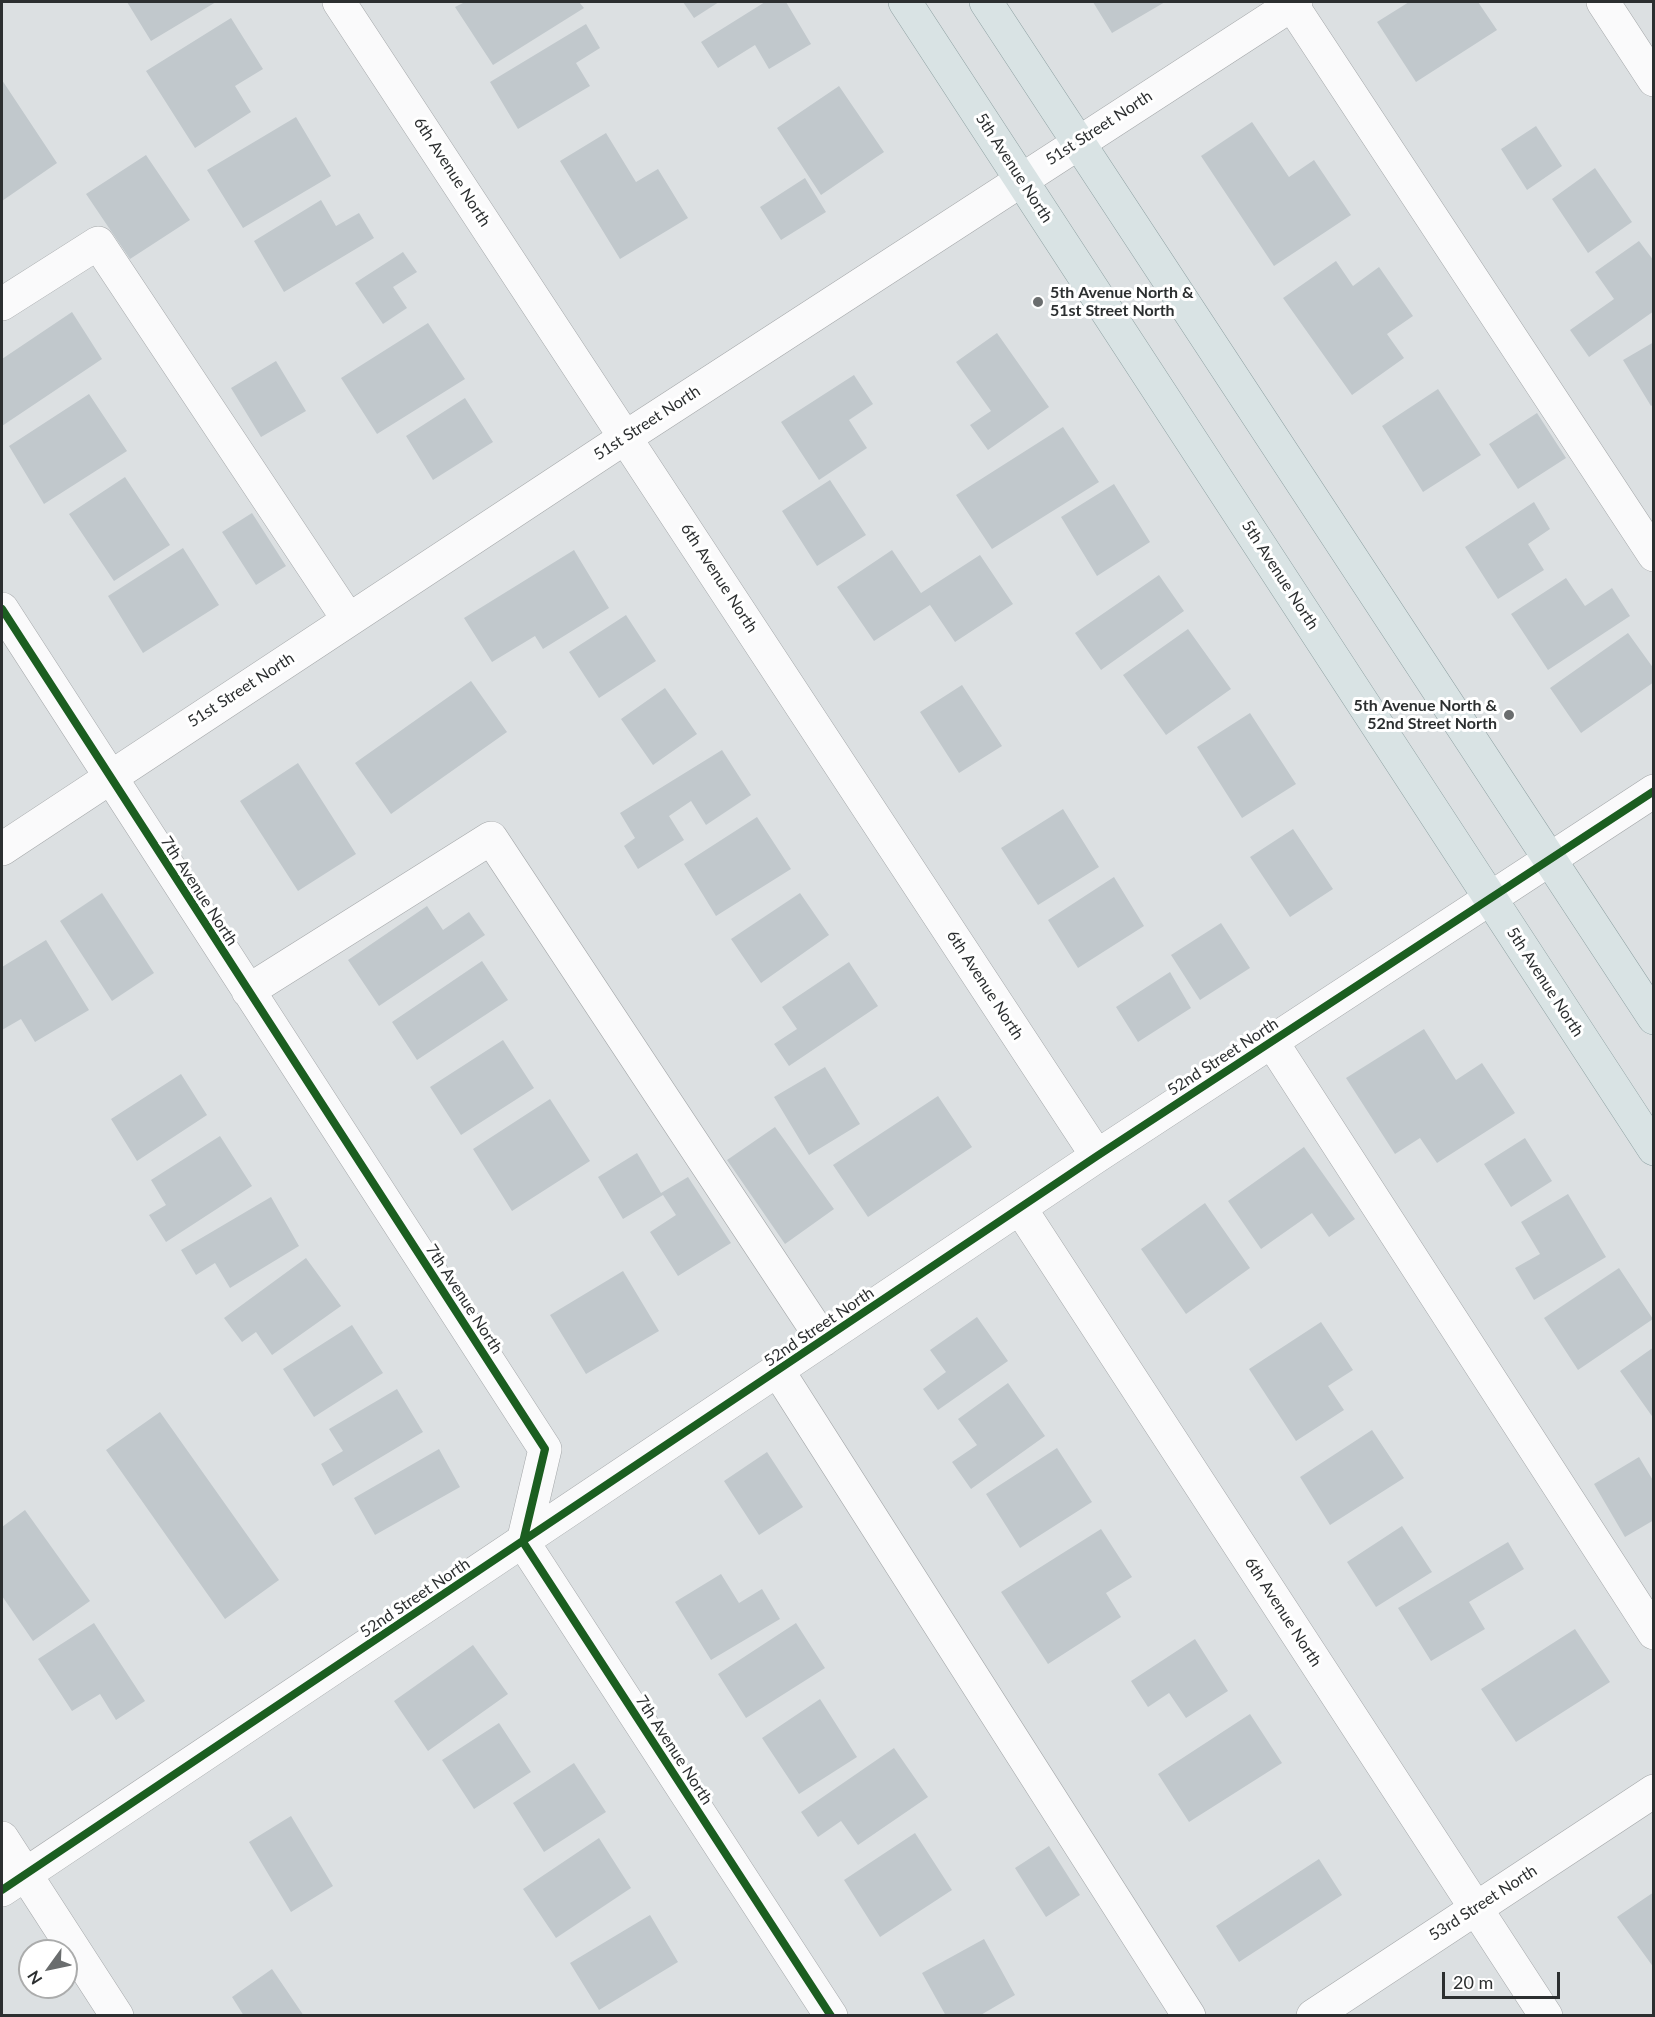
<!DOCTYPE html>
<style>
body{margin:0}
#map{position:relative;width:1655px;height:2017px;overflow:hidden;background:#dce0e2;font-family:Lato,sans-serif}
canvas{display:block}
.frame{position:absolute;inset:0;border:3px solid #2c2f30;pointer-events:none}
.north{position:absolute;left:18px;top:1939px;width:60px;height:60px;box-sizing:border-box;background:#fff;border:2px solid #abacac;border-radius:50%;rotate:237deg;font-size:16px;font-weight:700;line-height:24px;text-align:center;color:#2c2f30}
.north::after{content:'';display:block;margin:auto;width:21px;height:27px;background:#6a6d6e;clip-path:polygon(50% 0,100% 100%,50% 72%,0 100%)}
.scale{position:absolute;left:1442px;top:1972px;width:118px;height:27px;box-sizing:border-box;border:3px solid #2c2f30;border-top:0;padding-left:8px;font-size:18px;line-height:21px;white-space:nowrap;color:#2c2f30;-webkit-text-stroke:4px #fff;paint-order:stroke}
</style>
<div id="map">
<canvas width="1655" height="2017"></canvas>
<div class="frame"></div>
<div class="north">N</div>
<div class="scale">20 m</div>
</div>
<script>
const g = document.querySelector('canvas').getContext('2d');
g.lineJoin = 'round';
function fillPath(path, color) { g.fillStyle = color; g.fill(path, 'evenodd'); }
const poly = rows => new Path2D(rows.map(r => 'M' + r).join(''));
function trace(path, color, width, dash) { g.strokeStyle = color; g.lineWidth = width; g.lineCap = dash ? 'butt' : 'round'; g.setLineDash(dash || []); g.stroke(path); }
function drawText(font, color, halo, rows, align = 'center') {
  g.font = font + ' Lato,sans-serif'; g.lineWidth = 6; g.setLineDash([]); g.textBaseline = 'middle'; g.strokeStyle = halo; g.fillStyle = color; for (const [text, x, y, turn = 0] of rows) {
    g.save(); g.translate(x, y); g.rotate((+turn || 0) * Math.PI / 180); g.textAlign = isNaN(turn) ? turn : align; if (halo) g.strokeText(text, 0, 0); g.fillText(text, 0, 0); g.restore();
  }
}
fillPath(poly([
 [127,2,216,2,151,41],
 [465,2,579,2,584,8,493,65,455,7],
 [683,2,719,2,694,18],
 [765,2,786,2,811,44,769,69,755,45,718,68,701,42],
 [1093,2,1165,2,1112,33],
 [1409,2,1478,2,1497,30,1416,82,1377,22],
 [231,18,263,69,235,86,251,112,195,148,146,71],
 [586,24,600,48,576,63,590,86,518,129,490,82],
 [2,80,57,163,2,201],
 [839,86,884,152,821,195,777,128],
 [296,117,331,176,243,228,207,170],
 [1252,122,1289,177,1314,160,1351,215,1274,266,1201,156],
 [1536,126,1562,166,1527,190,1501,149],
 [606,133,636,182,658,169,688,218,620,259,560,161],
 [146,155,190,220,130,259,86,194],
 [1595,168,1632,222,1588,253,1552,199],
 [805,178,826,212,781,240,760,207],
 [321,200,336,226,359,213,374,238,284,292,254,241],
 [1639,241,1654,261,1654,311,1589,357,1570,330,1614,299,1595,272],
 [403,252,417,272,393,287,407,308,383,324,355,283],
 [1336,261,1353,286,1379,267,1413,316,1387,334,1404,358,1352,395,1283,298],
 [72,312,102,359,2,426,2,359],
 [428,323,465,379,377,434,341,378],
 [997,333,1049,407,988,450,970,425,991,411,956,362],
 [1654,342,1654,404,1651,406,1623,360],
 [276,361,306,411,261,437,231,388],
 [854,375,873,404,849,420,867,448,819,480,781,422],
 [1438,389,1481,455,1423,492,1382,426],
 [89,394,127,451,44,504,9,446],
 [465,398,493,442,433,480,406,436],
 [1537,413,1566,458,1518,489,1489,444],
 [1063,427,1099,482,992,549,956,495],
 [125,477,170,545,114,581,69,514],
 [830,480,866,535,817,566,782,511],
 [1114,484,1150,542,1097,576,1061,517],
 [1534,502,1550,529,1528,544,1544,570,1498,599,1465,547],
 [252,513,286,566,256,585,222,532],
 [183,548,219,605,143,653,108,596],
 [574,550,609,608,543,649,535,636,492,662,464,618],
 [892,550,921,593,980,555,1013,604,955,642,930,605,874,641,837,587],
 [1159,575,1184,611,1101,670,1075,633],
 [1566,578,1585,606,1612,588,1630,616,1548,670,1511,614],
 [626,615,656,661,599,698,569,652],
 [1188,629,1231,689,1166,735,1123,675],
 [1628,633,1654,669,1654,682,1581,733,1550,688],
 [471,681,507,732,391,814,355,763],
 [962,685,1002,746,959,773,920,712],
 [665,688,697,734,653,765,621,719],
 [1250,713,1296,784,1242,818,1197,747],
 [722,750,751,795,706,825,691,801,669,816,684,840,638,869,624,846,635,838,620,813],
 [298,763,356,854,298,891,240,801],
 [1063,809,1099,867,1038,905,1001,848],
 [757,817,791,869,716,916,684,864],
 [1293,829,1333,889,1290,917,1250,857],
 [1114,877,1144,926,1078,968,1048,920],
 [102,893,154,973,112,1001,60,921],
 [800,893,829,935,761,983,731,939],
 [427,906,443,930,469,912,485,935,379,1006,348,960],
 [1221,923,1250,968,1200,1000,1171,955],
 [46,940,89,1010,35,1042,21,1019,2,1030,2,967],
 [482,961,508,1000,417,1060,392,1022],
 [849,962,878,1006,789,1066,774,1044,797,1029,782,1007],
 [1170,972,1191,1008,1138,1042,1116,1007],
 [1424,1029,1456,1080,1482,1063,1515,1113,1437,1163,1420,1138,1395,1154,1346,1078],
 [503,1040,534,1088,461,1135,430,1087],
 [825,1067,860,1124,809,1155,774,1097],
 [181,1074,207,1115,137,1161,111,1119],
 [938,1096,972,1147,868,1217,833,1165],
 [550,1099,590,1161,512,1211,473,1149],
 [775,1127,834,1209,785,1244,727,1160],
 [220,1136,252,1186,166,1242,149,1215,166,1205,151,1180],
 [1525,1138,1552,1181,1511,1207,1484,1164],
 [1304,1147,1355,1219,1329,1237,1312,1213,1261,1249,1228,1201],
 [637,1153,661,1193,688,1177,731,1243,678,1276,650,1232,676,1215,663,1195,623,1219,598,1177],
 [1568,1194,1606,1257,1534,1300,1515,1268,1540,1254,1521,1222],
 [271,1197,299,1246,230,1288,215,1263,196,1275,181,1250],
 [1205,1203,1250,1268,1186,1314,1141,1249],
 [306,1258,341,1306,272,1355,256,1332,242,1342,224,1318],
 [1619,1268,1653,1319,1578,1370,1544,1318],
 [623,1271,659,1331,586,1374,550,1315],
 [977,1317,1008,1361,938,1410,923,1389,946,1372,930,1350],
 [1321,1322,1353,1370,1328,1386,1344,1410,1296,1441,1249,1369],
 [352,1325,383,1373,314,1417,283,1369],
 [1654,1347,1654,1419,1620,1371],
 [1008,1383,1045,1436,971,1489,952,1462,977,1445,958,1419],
 [397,1389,423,1432,333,1486,321,1464,343,1451,329,1429],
 [160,1412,279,1580,225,1619,106,1450],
 [1372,1430,1404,1478,1330,1525,1300,1477],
 [1057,1448,1092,1502,1020,1548,986,1494],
 [439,1449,460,1487,375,1535,354,1498],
 [767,1452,803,1507,759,1535,724,1481],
 [1639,1457,1654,1482,1654,1520,1625,1537,1594,1484],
 [25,1510,90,1601,33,1641,2,1596,2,1527],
 [1402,1526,1432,1572,1376,1607,1347,1562],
 [1101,1529,1132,1577,1106,1593,1121,1617,1048,1664,1001,1592],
 [1508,1542,1524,1569,1469,1602,1485,1629,1431,1661,1398,1608],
 [721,1574,739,1603,762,1589,780,1619,711,1660,675,1602],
 [94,1623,145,1701,116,1720,100,1694,72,1711,38,1659],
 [796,1623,825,1668,746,1718,718,1674],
 [1575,1629,1610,1682,1516,1742,1481,1689],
 [1195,1639,1228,1691,1186,1718,1169,1693,1148,1707,1131,1681],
 [473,1645,508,1694,428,1751,394,1701],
 [820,1699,857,1757,799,1794,762,1738],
 [1250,1714,1282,1763,1189,1822,1158,1774],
 [499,1723,531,1772,474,1809,442,1760],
 [894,1748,928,1797,858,1845,841,1821,818,1837,801,1812],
 [574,1763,606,1812,544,1852,513,1803],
 [291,1816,333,1886,291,1912,249,1842],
 [915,1833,952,1890,880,1937,844,1880],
 [599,1838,631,1888,556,1938,523,1889],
 [1049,1846,1080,1895,1046,1917,1015,1868],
 [1319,1859,1342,1895,1239,1962,1216,1926],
 [1654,1892,1654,1968,1617,1917],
 [650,1915,678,1962,599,2010,570,1963],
 [984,1939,1015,1995,979,2016,946,2016,922,1973],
 [272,1969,304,2016,244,2016,232,1997]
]), '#c1c8cc');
const minor = poly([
 [339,2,1097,1156],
 [1290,2,1654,555],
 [1603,2,1654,80],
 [2,304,98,243,348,619],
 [2,609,545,1449,523,1542,831,2016],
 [2,849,626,437,1296,2],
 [248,991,491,838,823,1340],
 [1272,1042,1654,1633],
 [1020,1208,1546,2016],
 [778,1371,1189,2016],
 [2,1838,117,2016],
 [2,1890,1097,1156,1654,791],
 [1313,2016,1654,1791]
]);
const major = poly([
 [905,2,1654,1149],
 [986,2,1654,1018]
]);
trace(minor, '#a4a7a9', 34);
trace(major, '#8ea0a2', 34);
trace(minor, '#fafafb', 33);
trace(major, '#d9e3e4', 33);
trace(poly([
 [2,609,545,1449,523,1542,831,2016],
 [2,1890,1097,1156,1654,791]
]), '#1b5e20', 8);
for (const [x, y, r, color] of [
 [1038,302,6,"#6a6d6e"],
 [1509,715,6,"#6a6d6e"]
]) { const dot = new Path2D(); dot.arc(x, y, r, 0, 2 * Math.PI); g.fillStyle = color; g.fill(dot); trace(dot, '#fff', 2); }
drawText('16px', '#2c2f30', '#fff', [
 ["51st Street North",1099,128,-33],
 ["5th Avenue North",1014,168,57],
 ["6th Avenue North",452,172,57],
 ["51st Street North",647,423,-33],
 ["5th Avenue North",1280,575,57],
 ["6th Avenue North",719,578,57],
 ["51st Street North",241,690,-33],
 ["7th Avenue North",199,891,57],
 ["5th Avenue North",1545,982,57],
 ["6th Avenue North",985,985,57],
 ["52nd Street North",1223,1057,-33],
 ["7th Avenue North",464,1299,57],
 ["52nd Street North",819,1327,-34],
 ["52nd Street North",415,1598,-34],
 ["6th Avenue North",1283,1612,57],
 ["7th Avenue North",674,1750,57],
 ["53rd Street North",1483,1903,-33]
]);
drawText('bold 16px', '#2c2f30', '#fff', [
 ["5th Avenue North &",1050,293],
 ["51st Street North",1050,311],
 ["5th Avenue North &",1497,706,"right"],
 ["52nd Street North",1497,724,"right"]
], 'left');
</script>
